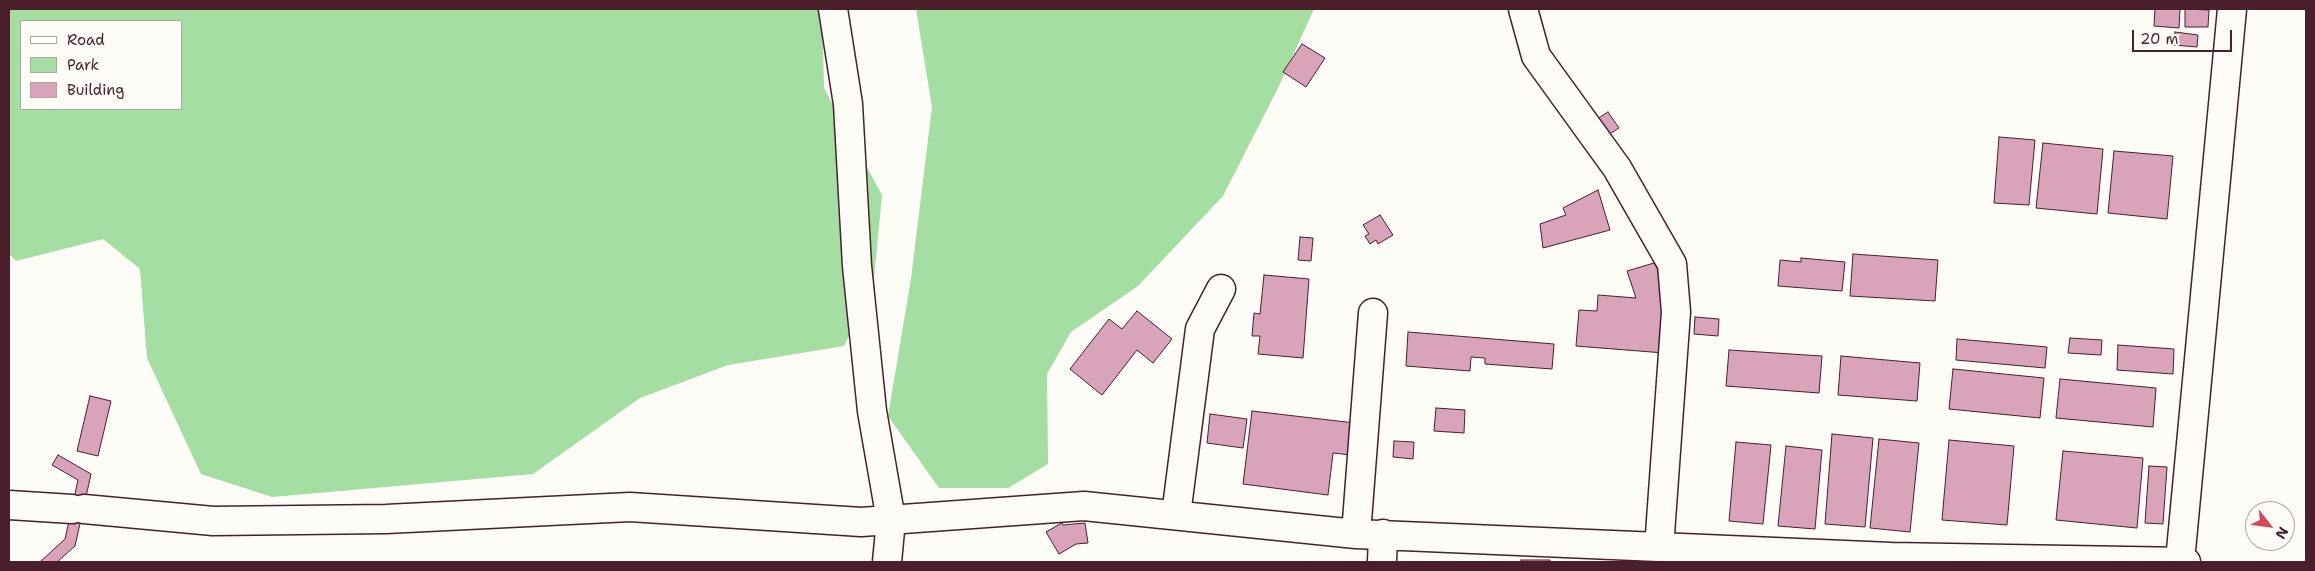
<!DOCTYPE html>
<style>
body{margin:0}
#map{position:relative;width:2315px;height:571px;overflow:hidden;background:#fdfcf7;font-family:"Shantell Sans",sans-serif}
canvas{display:block}
.frame{position:absolute;inset:0;border:10px solid #4a1f2b;pointer-events:none}
.legend{position:absolute;left:20px;top:20px;width:162px;height:90px;box-sizing:border-box;background:#fdfcf7;border:1px solid #b5a4a5;margin:0;padding:6px 9px;list-style:none;font-size:15px;color:#4a1f2b}
.legend li{display:flex;align-items:center;gap:10px;height:25px}
.legend b{width:25px;border:1px solid #b5a4a5}
.north{position:absolute;left:2245px;top:501px;width:50px;height:50px;box-sizing:border-box;background:#fdfcf7;border:1px solid #b5a4a5;border-radius:50%;rotate:120deg;font-size:14px;font-weight:700;line-height:20px;text-align:center;color:#4a1f2b}
.north::after{content:'';display:block;margin:auto;width:18px;height:22px;background:#d1495b;clip-path:polygon(50% 0,100% 100%,50% 72%,0 100%)}
.scale{position:absolute;left:2132px;top:30px;width:100px;height:22px;box-sizing:border-box;border:2px solid #4a1f2b;border-top:0;padding-left:6px;font-size:15px;line-height:18px;white-space:nowrap;color:#4a1f2b;-webkit-text-stroke:4px #fdfcf7;paint-order:stroke}
</style>
<div id="map">
<canvas width="2315" height="571"></canvas>
<div class="frame"></div>
<ul class="legend">
<li><b style="height:6px;background:#fdfcf7"></b>Road</li>
<li><b style="height:14px;background:#a4dea3"></b>Park</li>
<li><b style="height:14px;background:#d9a3ba"></b>Building</li>
</ul>
<div class="north">N</div>
<div class="scale">20 m</div>
</div>
<script>
const g = document.querySelector('canvas').getContext('2d');
g.lineJoin = 'round';
function fillPath(path, color) { g.fillStyle = color; g.fill(path, 'evenodd'); }
const poly = rows => new Path2D(rows.map(r => 'M' + r).join(''));
function trace(path, color, width, dash) { g.strokeStyle = color; g.lineWidth = width; g.lineCap = dash ? 'butt' : 'round'; g.setLineDash(dash || []); g.stroke(path); }
fillPath(poly([
 [9,9,822,9,824,88,882,195,873,289,844,346,728,365,640,398,533,474,272,497,201,474,147,358,140,269,103,239,16,261,9,254],
 [21,21,181,21,181,109,21,109],
 [916,9,1314,9,1280,84,1223,196,1138,286,1071,332,1047,374,1048,464,1008,488,939,488,888,416,911,279,932,107]
]), '#a4dea3');
const building = poly([
 [2155,9,2180,9,2179,28,2154,26,2155,9],
 [2185,9,2209,10,2208,27,2185,27,2185,9],
 [2175,32,2198,35,2197,47,2174,45,2175,32],
 [1302,44,1325,58,1306,87,1283,72,1302,44],
 [1608,112,1619,128,1608,135,1597,119,1608,112],
 [1999,137,2035,140,2029,205,1994,203,1999,137],
 [2043,143,2103,149,2097,214,2036,208,2043,143],
 [2114,151,2173,156,2167,219,2108,213,2114,151],
 [1598,190,1610,230,1543,248,1540,224,1566,215,1563,208,1598,190],
 [1380,215,1393,235,1378,244,1376,240,1370,244,1365,236,1369,234,1363,225,1380,215],
 [1300,237,1313,238,1311,261,1298,260,1300,237],
 [1853,254,1938,260,1935,301,1850,296,1853,254],
 [1801,258,1845,262,1842,291,1778,286,1780,260,1801,262,1801,258],
 [1654,263,1663,278,1664,353,1576,346,1579,310,1597,311,1598,295,1636,298,1627,271,1654,263],
 [1264,275,1309,279,1303,358,1258,354,1260,336,1252,336,1254,313,1260,314,1264,275],
 [1137,311,1172,339,1153,363,1137,350,1102,395,1070,369,1109,319,1122,329,1137,311],
 [1695,317,1719,319,1718,336,1694,334,1695,317],
 [1408,332,1554,344,1552,369,1485,364,1485,358,1471,357,1470,371,1406,366,1408,332],
 [2070,338,2102,340,2101,355,2068,353,2070,338],
 [1957,339,2047,347,2045,368,1956,360,1957,339],
 [2118,345,2174,349,2173,374,2117,370,2118,345],
 [1729,350,1822,356,1819,393,1726,386,1729,350],
 [1841,356,1920,363,1917,401,1838,395,1841,356],
 [1953,369,2044,378,2040,418,1949,409,1953,369],
 [2060,379,2156,388,2153,427,2056,418,2060,379],
 [90,396,111,401,98,456,77,451,90,396],
 [1436,408,1465,410,1464,433,1434,431,1436,408],
 [1252,411,1355,423,1351,455,1333,453,1328,495,1243,484,1252,411],
 [1210,414,1247,419,1243,448,1207,443,1210,414],
 [1832,434,1873,438,1865,527,1825,524,1832,434],
 [1879,439,1919,443,1910,532,1870,528,1879,439],
 [1949,440,2014,446,2007,525,1942,520,1949,440],
 [1394,441,1414,442,1413,459,1393,457,1394,441],
 [1736,442,1771,445,1763,524,1729,521,1736,442],
 [1786,446,1822,450,1815,529,1778,526,1786,446],
 [2063,451,2143,458,2137,528,2056,520,2063,451],
 [58,455,91,474,75,546,57,562,40,562,65,539,78,480,52,465,58,455],
 [2149,466,2167,467,2163,524,2145,523,2149,466],
 [1062,523,1063,525,1085,523,1088,543,1076,544,1059,554,1046,532,1062,523],
 [1521,560,1550,560,1550,562,1521,562,1521,560]
]);
fillPath(building, '#d9a3ba');
trace(building, '#4a1f2b', 1);
const minor = poly([
 [833,9,848,104,857,266,872,411,891,520,887,562],
 [1523,9,1536,56,1617,168,1672,264,1676,312,1659,548],
 [9,505,72,509],
 [84,509,213,521,386,519,630,507,861,522,1084,506,1356,534,1891,557,2186,562],
 [1176,515,1200,329,1221,289],
 [1356,534,1373,313],
 [2180,561,2232,9],
 [1382,562,1383,534]
]);
trace(minor, '#4a1f2b', 31);
trace(minor, '#fdfcf7', 28);
</script>
